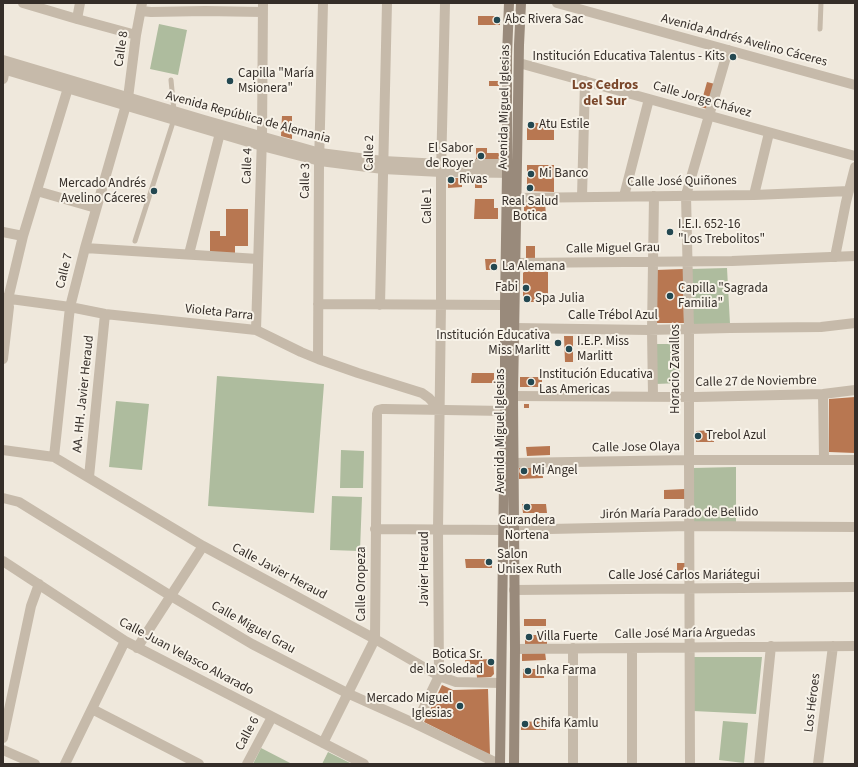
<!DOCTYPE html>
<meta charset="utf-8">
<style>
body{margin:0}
#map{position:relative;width:858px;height:767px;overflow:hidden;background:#efe8dc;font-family:"Source Sans 3",sans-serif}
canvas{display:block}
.frame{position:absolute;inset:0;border:4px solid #342d28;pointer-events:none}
</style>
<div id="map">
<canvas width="858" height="767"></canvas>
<div class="frame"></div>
</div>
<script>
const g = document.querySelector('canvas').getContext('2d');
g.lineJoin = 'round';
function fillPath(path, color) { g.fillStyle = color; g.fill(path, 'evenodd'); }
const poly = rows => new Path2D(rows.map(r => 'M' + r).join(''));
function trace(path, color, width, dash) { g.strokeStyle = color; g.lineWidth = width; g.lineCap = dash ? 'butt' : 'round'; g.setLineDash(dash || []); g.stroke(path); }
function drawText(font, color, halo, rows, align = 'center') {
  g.font = font + ' "Source Sans 3",sans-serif'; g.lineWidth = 4; g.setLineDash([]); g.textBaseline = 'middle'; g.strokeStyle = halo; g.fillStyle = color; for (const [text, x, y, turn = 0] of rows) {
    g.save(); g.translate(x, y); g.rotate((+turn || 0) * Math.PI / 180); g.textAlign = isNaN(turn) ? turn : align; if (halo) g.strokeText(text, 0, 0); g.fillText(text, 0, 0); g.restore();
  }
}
fillPath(poly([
 [159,24,187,30,178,75,150,69],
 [727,268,730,324,692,325,690,269],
 [655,344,679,344,680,383,656,384],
 [217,376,324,384,314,513,208,506],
 [116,401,149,404,142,470,109,467],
 [341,450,364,451,363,488,340,488],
 [736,467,736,523,694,524,693,468],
 [332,496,362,497,360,551,330,550],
 [693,657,762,657,756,714,693,711],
 [723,721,748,723,744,763,719,760],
 [261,748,292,764,253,764],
 [328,752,352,764,322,764]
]), '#aebc9e');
fillPath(poly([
 [478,16,500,16,500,25,478,25],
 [489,81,499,81,499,86,489,86],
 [707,82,715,84,708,109,700,107],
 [282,116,292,116,292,139,281,136],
 [527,123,554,123,554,140,527,140],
 [476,148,487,148,487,153,499,153,499,159,476,159],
 [527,165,554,165,554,192,530,191,527,189],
 [475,177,482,177,482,188,475,188],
 [448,178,462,178,462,187,448,188],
 [475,199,494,199,494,208,498,208,498,219,474,219],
 [545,202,546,216,524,216,524,205,527,203],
 [226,209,248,209,248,246,235,246,235,253,210,253,210,231,220,231,220,236,226,236],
 [526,246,535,246,535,258,526,258],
 [485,259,496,259,496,270,486,270],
 [527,269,548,269,548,302,523,302,523,273],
 [683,269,684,323,657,323,656,270],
 [564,336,573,336,573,362,565,362],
 [472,373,494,373,494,383,471,383],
 [520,377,542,377,542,387,520,387],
 [855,397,855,453,829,452,829,399],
 [524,404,529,404,529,408,524,408],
 [713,430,714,442,696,442,696,431],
 [550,446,550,455,527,456,526,447],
 [542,467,543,478,519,479,519,468],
 [685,489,686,499,664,499,664,490],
 [522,504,546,504,547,513,523,513],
 [465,559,492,559,492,568,466,568],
 [677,563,687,563,687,571,677,571],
 [524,619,546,619,546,626,524,626],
 [525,635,547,635,547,644,525,644],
 [522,652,545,652,546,660,522,661],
 [493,659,494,674,491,677,477,678,476,666,466,667,465,660],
 [523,669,544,669,544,678,523,678],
 [442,685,453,690,488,689,490,755,424,722],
 [546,721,546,730,521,730,521,722]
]), '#b87751');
trace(poly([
 [820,29,821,3],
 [171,80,174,111],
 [135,241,174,119]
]), '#c6baaa', 5);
trace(poly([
 [23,3,77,19,136,35],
 [141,11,151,12,205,11,262,12],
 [77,19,80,3],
 [519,63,855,156],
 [3,79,5,70],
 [37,191,96,208],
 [754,195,769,133],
 [624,196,649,99],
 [582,197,585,81],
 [517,198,754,195,849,191],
 [3,232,23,236],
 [85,248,258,259],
 [189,254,220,133],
 [835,257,846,202,855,167],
 [516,263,732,261,855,256],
 [3,298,70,307,105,314,256,330,301,352,318,359,358,373,422,393,429,398,439,409],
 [318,304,505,305],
 [380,305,387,3],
 [3,311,4,307,8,299,23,236,68,88],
 [515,328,648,330,730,328,821,327,855,323],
 [256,330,262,137,263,3],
 [3,359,9,307,8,303],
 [318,359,319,165,323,3],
 [823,394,824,459],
 [513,396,696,397,823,394,855,390],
 [653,396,652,330,654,196],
 [3,450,54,457,203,546,375,639,439,676,456,682,501,683],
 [54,457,70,307,85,248,128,98,136,35,142,3],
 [513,463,689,460,855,460],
 [89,477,105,314],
 [3,498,19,502,171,596,252,644,347,693,416,724,499,764],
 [375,529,503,530,689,526,855,527],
 [3,561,125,641,364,764],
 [514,590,855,587],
 [137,648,203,546],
 [573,648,573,764],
 [632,648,632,764],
 [515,649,855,646],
 [92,709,199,764],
 [416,724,439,676,438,529,441,305,441,172,445,3],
 [3,738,31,606,39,584],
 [323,743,375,639,377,414,378,410,382,409,385,409,505,411],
 [3,750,35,764],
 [65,764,125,641],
 [247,764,272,717],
 [690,764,689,460,689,329,686,195,728,50],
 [759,764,771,646],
 [818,764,833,646]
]), '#c6baaa', 10);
trace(poly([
 [557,3,855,85],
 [3,60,204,120,320,153,383,161,441,164,515,164],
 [3,69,262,146,320,161,383,169,441,172,515,173]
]), '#c6baaa', 10);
trace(poly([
 [500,764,505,411,505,305,507,173,507,56,509,3],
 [514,764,515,649,513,396,519,45,521,3]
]), '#998a7b', 10);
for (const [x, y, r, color] of [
 [497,20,4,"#234851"],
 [733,57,4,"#234851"],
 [230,81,4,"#234851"],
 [531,125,4,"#234851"],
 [481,156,4,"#234851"],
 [531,174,4,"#234851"],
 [451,180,4,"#234851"],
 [530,188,4,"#234851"],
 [154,191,4,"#234851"],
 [670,232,4,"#234851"],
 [494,267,4,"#234851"],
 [526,288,4,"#234851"],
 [670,296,4,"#234851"],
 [527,299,4,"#234851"],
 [558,343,4,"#234851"],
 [569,349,4,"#234851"],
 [531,382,4,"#234851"],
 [698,436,4,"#234851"],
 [524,471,4,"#234851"],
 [527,507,4,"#234851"],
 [489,562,4,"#234851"],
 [529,637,4,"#234851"],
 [491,662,4,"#234851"],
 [528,671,4,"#234851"],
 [460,706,4,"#234851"],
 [525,724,4,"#234851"]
]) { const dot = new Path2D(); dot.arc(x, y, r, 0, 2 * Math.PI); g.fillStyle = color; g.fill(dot); trace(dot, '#f7f2e8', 1.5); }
drawText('13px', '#342d28', '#f7f2e8', [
 ["Abc Rivera Sac",505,20],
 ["Institución Educativa Talentus - Kits",725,57,"right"],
 ["Capilla \"María",238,74],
 ["Msionera\"",238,89],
 ["Atu Estile",539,125],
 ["El Sabor",473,149,"right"],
 ["de Royer",473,164,"right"],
 ["Mi Banco",539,174],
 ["Rivas",459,180],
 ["Mercado Andrés",146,184,"right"],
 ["Avelino Cáceres",146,199,"right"],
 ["Real Salud",530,202,"center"],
 ["Botica",530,217,"center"],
 ["I.E.I. 652-16",678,225],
 ["\"Los Trebolitos\"",678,240],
 ["La Alemana",502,267],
 ["Fabi",518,288,"right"],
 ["Capilla \"Sagrada",678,289],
 ["Familia\"",678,304],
 ["Spa Julia",535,299],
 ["Institución Educativa",550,336,"right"],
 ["Miss Marlitt",550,351,"right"],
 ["I.E.P. Miss",577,342],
 ["Marlitt",577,357],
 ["Institución Educativa",539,375],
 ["Las Americas",539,390],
 ["Trebol Azul",706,436],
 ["Mi Angel",532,471],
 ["Curandera",527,521,"center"],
 ["Nortena",527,536,"center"],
 ["Salon",497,555],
 ["Unisex Ruth",497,570],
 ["Villa Fuerte",537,637],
 ["Botica Sr.",483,655,"right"],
 ["de la Soledad",483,670,"right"],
 ["Inka Farma",536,671],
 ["Mercado Miguel",452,699,"right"],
 ["Iglesias",452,714,"right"],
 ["Chifa Kamlu",533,724]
], 'left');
drawText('13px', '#342d28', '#f7f2e8', [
 ["Avenida Andrés Avelino Cáceres",744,41,15],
 ["Calle 8",122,49,-82],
 ["Calle Jorge Chávez",702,100,16],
 ["Avenida Miguel Iglesias",505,107,-89],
 ["Avenida República de Alemania",248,118,15],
 ["Calle 2",370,153,-89],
 ["Calle 4",248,166,-88],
 ["Calle 3",306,181,-89],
 ["Calle José Quiñones",682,182,-1],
 ["Calle 1",428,206,-90],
 ["Calle Miguel Grau",613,249,-1],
 ["Calle 7",65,271,-76],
 ["Violeta Parra",219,313,6],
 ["Calle Trébol Azul",613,316],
 ["Horacio Zavallos",676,369,-90],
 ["Calle 27 de Noviembre",756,382,-1],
 ["AA. HH. Javier Heraud",84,394,-84],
 ["Avenida Miguel Iglesias",501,431,-90],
 ["Calle Jose Olaya",636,448,-1],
 ["Jirón María Parado de Bellido",679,514,-1],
 ["Javier Heraud",425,569,-90],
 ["Calle Javier Heraud",279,572,28],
 ["Calle José Carlos Mariátegui",684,576],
 ["Calle Oropeza",362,584,-90],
 ["Calle Miguel Grau",253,628,29],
 ["Calle José María Arguedas",685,634,-1],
 ["Calle Juan Velasco Alvarado",186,657,28],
 ["Los Héroes",813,703,-83],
 ["Calle 6",248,734,-62]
]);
drawText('bold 14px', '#7a472b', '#f7f2e8', [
 ["Los Cedros",605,86],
 ["del Sur",605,102]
]);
</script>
